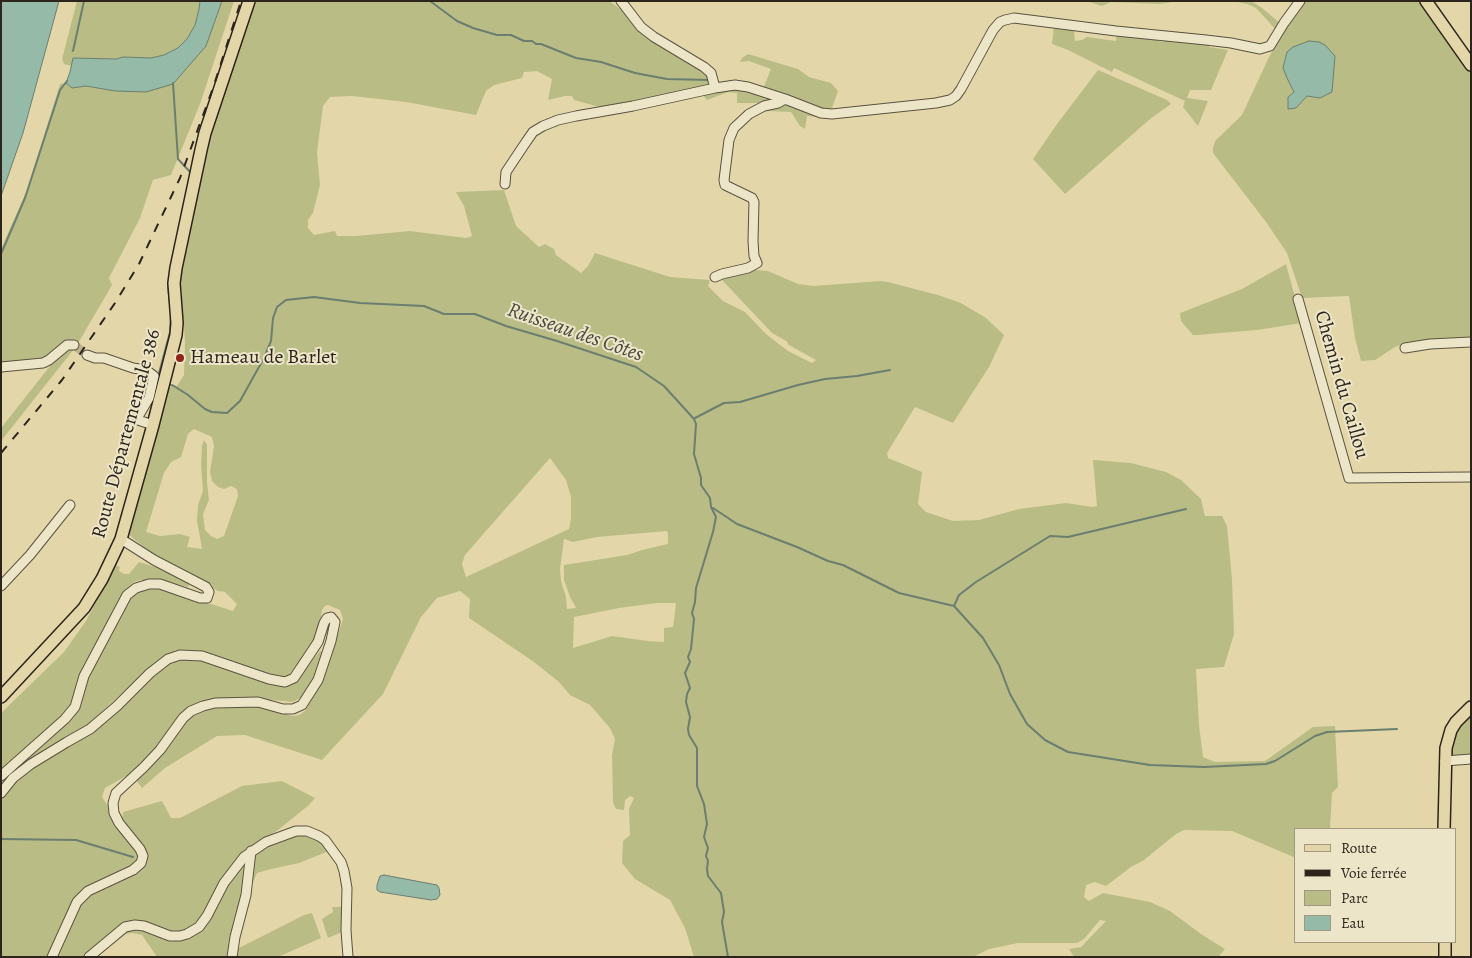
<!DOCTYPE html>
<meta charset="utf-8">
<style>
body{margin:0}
#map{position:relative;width:1472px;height:958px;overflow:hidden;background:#e3d7aa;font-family:Alegreya,serif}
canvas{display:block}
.frame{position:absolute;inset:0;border:2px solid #2d251c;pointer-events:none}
.legend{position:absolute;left:1294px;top:828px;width:162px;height:115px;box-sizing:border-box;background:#ede5c8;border:1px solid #a09883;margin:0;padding:6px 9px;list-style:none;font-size:15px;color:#2d251c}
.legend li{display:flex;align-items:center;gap:10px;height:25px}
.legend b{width:25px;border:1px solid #a09883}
</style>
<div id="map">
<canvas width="1472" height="958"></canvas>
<div class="frame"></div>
<ul class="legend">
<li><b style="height:6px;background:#e3d7aa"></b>Route</li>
<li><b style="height:6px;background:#2d251c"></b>Voie ferrée</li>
<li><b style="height:14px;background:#b9bd85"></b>Parc</li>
<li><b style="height:14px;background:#95baa8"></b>Eau</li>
</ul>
</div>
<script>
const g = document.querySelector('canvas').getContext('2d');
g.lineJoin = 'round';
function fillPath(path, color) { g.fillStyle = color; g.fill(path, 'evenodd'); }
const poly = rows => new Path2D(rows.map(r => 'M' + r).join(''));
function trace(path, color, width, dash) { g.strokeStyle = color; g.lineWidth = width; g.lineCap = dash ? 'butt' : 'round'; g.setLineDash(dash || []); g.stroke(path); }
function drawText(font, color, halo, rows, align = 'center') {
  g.font = font + ' Alegreya,serif'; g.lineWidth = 4; g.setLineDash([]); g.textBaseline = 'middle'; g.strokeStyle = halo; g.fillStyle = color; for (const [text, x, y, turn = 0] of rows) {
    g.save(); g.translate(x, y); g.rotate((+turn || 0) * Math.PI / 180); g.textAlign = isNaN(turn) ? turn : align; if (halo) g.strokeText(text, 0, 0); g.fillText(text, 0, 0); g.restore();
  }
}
fillPath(poly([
 [77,1,200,1,199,9,195,25,187,39,178,48,164,55,151,58,123,57,116,59,73,58,72,66,64,64,62,59],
 [222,1,234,1,200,104,171,175,153,180,140,218,109,278,112,285,77,345,43,360,1,364,1,249,27,190,60,84,66,83,72,88,86,86,115,91,206,46],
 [256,1,609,1,623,11,639,29,677,56,706,73,711,84,702,89,603,108,574,100,572,96,565,96,548,100,552,79,537,71,524,72,522,78,494,85,486,91,476,115,406,102,352,96,330,97,323,106,317,152,320,185,313,213,308,220,308,228,314,235,335,231,337,236,356,236,410,231,466,238,472,236,464,206,456,192,504,190,516,226,539,247,545,244,554,249,556,255,581,273,588,266,595,253,670,277,710,280,708,286,723,301,745,312,766,334,788,351,812,363,816,360,787,344,788,342,772,333,722,280,722,277,756,270,768,271,798,284,814,286,880,281,888,282,938,295,961,303,986,318,1004,335,989,367,953,423,915,407,887,453,888,458,922,472,918,504,926,512,953,521,979,520,1019,509,1066,503,1092,507,1097,506,1093,460,1131,463,1166,472,1181,480,1201,499,1205,516,1222,516,1227,526,1232,579,1234,634,1224,667,1196,669,1199,725,1203,757,1215,762,1265,761,1313,727,1335,726,1338,787,1332,793,1330,829,1296,829,1296,858,1232,831,1184,830,1176,834,1144,860,1131,867,1106,886,1095,882,1086,885,1084,897,1089,901,1103,893,1150,902,1170,911,1201,934,1225,949,1218,957,1074,957,1069,949,1081,947,1106,921,1100,920,1084,939,1077,943,1018,943,989,949,973,957,694,957,685,928,670,900,635,879,622,863,623,841,630,835,629,809,634,798,630,796,625,800,624,810,616,809,613,803,612,755,615,739,610,728,590,705,570,695,559,682,534,662,469,618,470,599,460,591,437,598,421,617,383,694,322,760,245,735,217,736,165,768,142,788,136,780,165,749,187,720,196,712,210,708,262,706,292,716,299,715,305,711,322,682,343,619,340,610,328,605,325,606,322,610,320,625,313,643,288,676,282,678,196,650,176,650,136,680,85,727,1,786,1,779,71,717,80,705,89,675,130,597,140,590,151,587,161,588,233,611,237,604,225,592,218,591,153,555,127,533,167,388,177,386,184,375,185,341,180,278,206,154,216,116],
 [194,429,212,437,214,446,210,472,212,481,218,487,224,489,231,486,237,489,238,496,224,536,217,539,211,536,205,530,203,514,209,500,207,482,207,445,204,440,202,445,201,465,203,491,198,505,197,521,202,549,187,547,190,537,180,534,160,536,146,532,164,473,171,462,181,457,188,434],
 [550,458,566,480,571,497,571,519,569,529,466,577,462,564,465,555],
 [667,531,668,533,668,544,642,550,627,555,564,565,564,580,570,597,576,608,567,609,566,597,561,581,560,569,564,539,573,542,597,537],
 [657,603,676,603,673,627,664,628,664,642,648,641,612,636,573,648,574,617,619,608],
 [1086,1,1179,1,1159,4,1111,2,1102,6],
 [1233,1,1251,1,1262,8,1280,23,1276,30,1256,8,1247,4],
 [1303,1,1419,1,1471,74,1471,338,1407,343,1395,347,1375,360,1361,361,1355,338,1349,296,1302,298,1287,253,1266,222,1213,153,1213,148,1215,141,1242,115,1269,57,1290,19],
 [1335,56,1333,66,1320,98,1307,96,1296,108,1288,97],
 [1054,26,1074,30,1075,41,1082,40,1087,37,1116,41,1117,34,1157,38,1158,41,1163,42,1165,39,1210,44,1209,47,1228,50,1211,90,1190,90,1187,98,1208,101,1198,126,1183,107,1185,101,1114,68,1112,72,1068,50,1052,44],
 [748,54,798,69,809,77,831,83,838,91,831,111,822,110,763,89,771,69,749,61,740,62,742,58],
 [1098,70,1167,100,1171,104,1150,119,1065,194,1033,159,1057,124],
 [736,87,778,99,765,103,737,103,737,93,728,92,707,100,703,95],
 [785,102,819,115,819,117,807,116,805,129,800,126,791,112,767,111,766,107],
 [1286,264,1302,323,1257,330,1197,335,1193,335,1181,321,1180,313,1242,289],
 [71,347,74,349,1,441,1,428,50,366,67,348],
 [139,562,175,573,190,582,188,587,164,581,140,580,134,582,125,590,119,599,81,676,75,698,69,710,1,770,1,713,64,652,86,621,115,565,120,567,119,571,124,574,129,574],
 [320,651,323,652,312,683,300,698,293,702,260,699,214,700,200,702,191,706,182,714,150,756,128,775,105,788,102,797,140,855,137,864,87,889,49,957,1,957,1,798,14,779,66,745,166,664,174,660,201,659,288,685,294,683],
 [1471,714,1471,756,1455,756,1451,754,1450,743,1455,729],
 [282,781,315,798,309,805,278,830,243,852,234,862,218,888,203,919,188,931,175,934,132,922,86,957,55,957,79,904,92,892,142,865,122,818,123,812,162,801,171,818,180,818,242,786],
 [289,835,310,835,318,839,329,851,299,863,271,869,257,873,253,882,250,882,254,853,264,845],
 [240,864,246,866,242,894,229,957,157,957,142,935,132,933,126,934,102,953,101,951,123,931,134,928,186,939,223,890],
 [332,907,342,907,342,932,328,938,322,919,333,912],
 [312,913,321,938,278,957,235,957,235,950,304,915]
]), '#b9bd85');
const water = poly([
 [1,1,59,1,23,133,1,196,1,1],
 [200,1,222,1,206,46,173,84,146,92,115,91,86,86,72,88,66,83,70,72,73,58,116,59,123,57,151,58,164,55,178,48,187,39,195,25,199,9,200,1],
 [1309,41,1319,42,1325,45,1335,56,1332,92,1320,98,1307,96,1296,108,1288,109,1288,97,1294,92,1287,78,1283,68,1287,52,1293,47,1309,41],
 [384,875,437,885,439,888,440,895,437,899,431,900,380,892,377,890,377,885,380,876,384,875]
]);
fillPath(water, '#95baa8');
trace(water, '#6b7e70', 1);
trace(poly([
 [430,1,457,21,473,28,497,35,511,35,524,41,532,41,536,44,541,44,576,58,601,62,635,73,667,79,710,80],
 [73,51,84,1],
 [173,83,178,159,191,173],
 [1,254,25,198,60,90,67,81],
 [170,305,168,286,172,261],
 [159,381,158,377,170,332,171,315],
 [168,384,174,386,188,395,205,409,212,412,227,413,240,401,264,358,271,341,273,318,277,307,286,300,314,297,360,303,424,306,444,314,475,314,506,326,557,341,636,367,664,386,694,419,696,424,694,454,701,478,701,485,710,498,711,507,716,517,713,532,696,588,695,602,692,613,694,619,691,649,688,657,690,662,685,673,690,688,687,694,686,702,690,717,688,729,689,735,697,748,697,786,704,804,707,824,704,837,708,848,706,856,708,861,707,869,708,876,721,893,724,912,722,922,728,957],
 [695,418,724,403,740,402,798,385,825,379,857,376,890,370],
 [713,508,737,524,797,547,828,561,843,565,899,593,954,606,983,638,999,665,1010,694,1027,724,1045,740,1068,752,1150,765,1204,767,1266,764,1275,761,1315,736,1327,732,1397,729],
 [954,606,959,595,976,582,1050,536,1068,537,1186,509],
 [1,839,76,840,133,857]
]), '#6b7e70', 2);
trace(poly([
 [74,345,87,355]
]), '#bfb38e', 9, [9, 4.5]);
const minor = poly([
 [715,88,735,85,748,87,785,99,821,113,832,114,936,103,950,100,956,96,961,89,993,30,1000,22,1005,20,1014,18,1116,31,1206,40,1231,43,1260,49,1270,46,1284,23,1300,1],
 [505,184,506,172,524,145,533,132,543,126,558,120,576,116,633,106,715,88,711,73,704,67,654,37,641,27,621,1],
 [715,277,722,274,748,268,757,263,754,256,753,241,754,202,752,198,725,185,724,180,729,140,734,128,749,114,764,106,778,103,785,99],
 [1298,299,1349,478,1471,477],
 [1405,348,1430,344,1471,342],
 [87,355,95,358,104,358,133,368,146,370,154,376,149,398,139,415,138,420,153,425],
 [1,367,43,363,49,360,67,345,74,345],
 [1,586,30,555,70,505],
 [1445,761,1471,759],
 [1,776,65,719,75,707,84,676,127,595,136,588,149,584,160,584,200,598,207,598,209,592,206,587,154,560,121,539],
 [1,793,13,778,31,764,67,742,90,729,117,706,150,673,168,659,180,655,202,656,269,679,285,682,294,678,318,642,324,623,327,618,331,617,335,622,331,641,318,680,302,705,293,709,283,709,258,702,215,703,203,706,191,711,183,718,160,750,144,767,116,793,113,803,114,813,119,823,140,849,143,856,141,863,133,870,88,891,77,902,52,957],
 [89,957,125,927,135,925,144,926,170,936,180,936,187,934,199,927,207,916,224,883,244,857,266,842,296,831,307,831,319,836,325,840,341,862,344,871,347,888,346,930,348,957],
 [232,957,235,937,246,895,251,851]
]);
const major = poly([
 [1426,1,1471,65],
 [1,697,84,608,102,579,121,539,153,425,176,335,177,323,174,283,176,268,201,150,205,133,249,1],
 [1444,829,1446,748,1451,730,1456,722,1471,707],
 [1445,942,1445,957]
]);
trace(minor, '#5a5240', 11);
trace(major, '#2d251c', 14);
trace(minor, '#ede5c8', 9);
trace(major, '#e3d7aa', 11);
trace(poly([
 [1,453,62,380,115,303,139,264,180,178,213,88,241,1]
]), '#2d251c', 2, [9, 9]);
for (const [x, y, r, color] of [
 [180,358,5,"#8f2418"]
]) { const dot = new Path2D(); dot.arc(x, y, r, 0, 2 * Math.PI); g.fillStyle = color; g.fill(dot); trace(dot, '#ede5c8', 2); }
drawText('20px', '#2d251c', '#ede5c8', [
 ["Hameau de Barlet",190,358]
], 'left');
drawText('20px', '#2d251c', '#ede5c8', [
 ["Chemin du Caillou",1341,385,74],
 ["Route Départementale 386",127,434,-75]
]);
drawText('italic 21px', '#474a3f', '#ede5c8', [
 ["Ruisseau des Côtes",575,333,19]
]);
</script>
